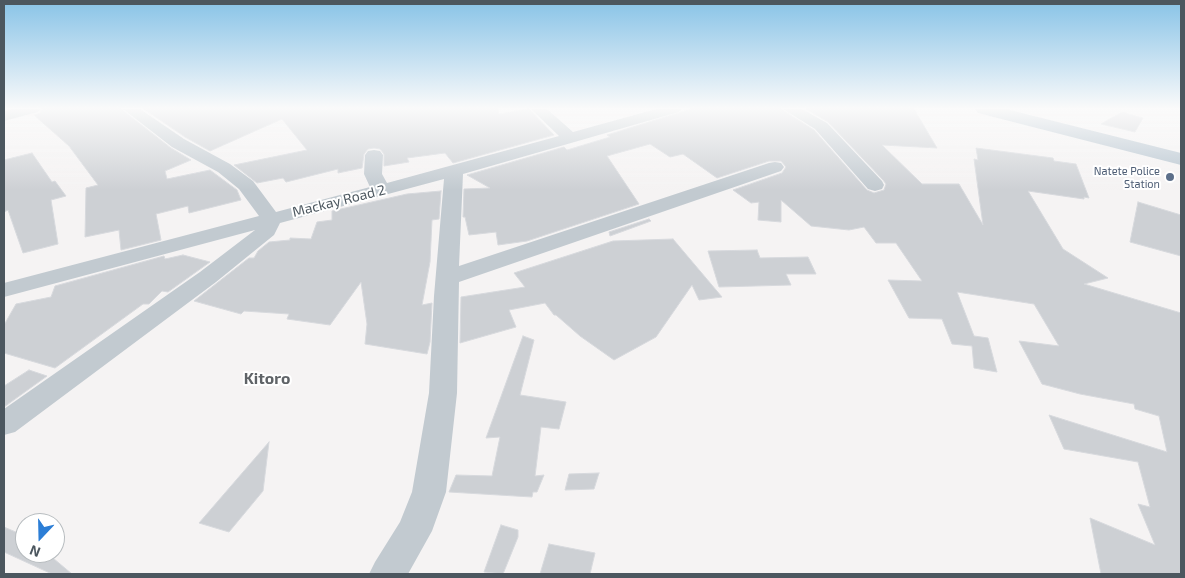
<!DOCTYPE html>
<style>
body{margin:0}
#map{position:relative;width:1185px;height:578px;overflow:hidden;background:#f5f3f3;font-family:"Exo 2",sans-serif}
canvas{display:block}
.frame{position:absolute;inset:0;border:5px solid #4c575f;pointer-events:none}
.north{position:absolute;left:15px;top:513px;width:50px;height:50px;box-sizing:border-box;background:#fff;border:1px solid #b7bcbf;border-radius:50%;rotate:201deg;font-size:14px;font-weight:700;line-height:20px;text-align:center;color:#4c575f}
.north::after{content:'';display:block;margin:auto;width:18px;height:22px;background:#2c7ed6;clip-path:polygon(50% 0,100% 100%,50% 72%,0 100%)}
</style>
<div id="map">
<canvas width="1185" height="578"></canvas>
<div class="frame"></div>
<div class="north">N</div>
</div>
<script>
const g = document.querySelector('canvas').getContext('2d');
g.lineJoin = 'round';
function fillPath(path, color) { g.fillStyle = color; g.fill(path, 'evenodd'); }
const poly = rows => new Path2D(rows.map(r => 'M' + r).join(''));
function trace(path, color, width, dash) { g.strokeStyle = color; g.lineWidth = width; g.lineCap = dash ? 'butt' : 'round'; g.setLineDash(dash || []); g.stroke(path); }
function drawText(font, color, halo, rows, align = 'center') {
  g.font = font + ' "Exo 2",sans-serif'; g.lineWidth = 4; g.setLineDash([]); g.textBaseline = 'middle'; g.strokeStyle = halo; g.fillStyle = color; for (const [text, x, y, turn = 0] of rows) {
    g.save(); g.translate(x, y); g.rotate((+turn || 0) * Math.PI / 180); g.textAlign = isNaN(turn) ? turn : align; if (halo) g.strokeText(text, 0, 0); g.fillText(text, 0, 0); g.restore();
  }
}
const building = poly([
 [42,109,121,109,171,148,191,160,165,171,167,179,210,170,237,190,241,200,189,213,188,206,156,214,161,240,121,250,119,230,85,237,86,188,98,185,69,146,34,115,40,113,42,109],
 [144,109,498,109,499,114,529,109,554,135,453,163,445,153,407,158,409,162,384,166,384,154,380,149,374,148,368,149,364,154,362,168,338,173,338,169,286,182,283,178,257,183,234,165,307,150,282,119,210,151,185,137,144,109],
 [691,109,781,109,814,130,867,190,874,193,884,190,886,184,883,180,828,122,806,109,914,109,937,148,882,145,922,184,959,184,983,225,974,159,978,160,976,148,1053,158,1054,161,1076,164,1089,198,1084,197,1084,199,1028,191,1063,249,1108,278,1084,284,1181,313,1181,574,1101,574,1090,518,1155,545,1138,504,1150,507,1138,462,1064,449,1049,415,1167,452,1159,416,1135,409,1134,404,1080,394,1042,384,1019,341,1059,346,1034,304,957,292,974,336,988,338,997,372,974,368,972,346,952,344,942,319,909,318,888,280,922,281,896,243,876,243,864,227,849,230,811,226,781,200,781,222,758,220,759,202,751,203,733,190,782,173,786,167,781,161,769,161,717,178,683,154,670,157,650,144,607,156,639,204,527,241,498,245,496,232,469,235,465,217,463,217,464,189,490,188,467,175,564,147,567,150,610,137,607,135,691,109],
 [1122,112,1143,118,1135,132,1101,124,1122,112],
 [32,153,52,182,55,181,66,196,51,200,58,244,23,253,8,210,4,212,4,160,32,153],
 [441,191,439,219,432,220,430,262,422,305,432,303,430,342,427,354,365,344,367,324,361,282,330,325,287,319,289,314,244,311,241,314,194,301,249,258,254,258,258,251,269,242,290,240,290,238,311,239,317,222,332,220,332,211,407,194,441,191],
 [1138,202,1181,215,1181,256,1130,242,1138,202],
 [649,219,651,221,610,236,609,232,649,219],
 [673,239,722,297,699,300,692,285,656,337,614,360,580,336,556,315,554,315,545,303,509,310,516,327,460,343,461,297,525,287,514,273,613,241,673,239],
 [757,250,760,258,808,257,816,274,786,274,791,285,719,287,708,251,757,250],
 [183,255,210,262,168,292,162,291,149,304,143,304,55,368,4,353,4,325,16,304,51,297,55,286,164,256,165,259,183,255],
 [523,336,534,340,520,395,566,402,559,429,541,427,535,476,544,475,537,492,533,492,532,497,449,492,456,475,492,476,500,437,486,438,523,336],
 [29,370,47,376,4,407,4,386,29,370],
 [269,442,263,491,229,532,199,523,269,442],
 [599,473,594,489,565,490,569,474,599,473],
 [501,525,518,530,518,537,503,574,484,572,501,525],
 [4,527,25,536,25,553,47,553,72,574,52,574,4,552,4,527],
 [549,544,595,553,590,574,540,574,549,544]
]);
fillPath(building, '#cdd0d4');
trace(building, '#d7d9dd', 1);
fillPath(poly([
 [13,109,40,109,38,112,4,121,4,111,13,109],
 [123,109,140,109,184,139,230,164,253,181,276,212,370,187,364,174,365,155,368,151,374,150,380,151,383,155,382,174,387,183,559,136,531,109,547,109,573,132,656,109,681,109,679,112,463,174,459,266,769,163,775,162,781,163,784,167,781,171,459,282,457,393,446,492,432,531,408,574,369,574,375,562,400,522,412,492,429,393,434,296,444,179,280,223,274,235,216,282,15,432,4,435,4,409,200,272,255,230,4,297,4,283,259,216,239,189,218,172,172,147,123,109],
 [783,109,802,109,827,123,882,181,884,185,882,189,875,191,868,189,815,129,783,109]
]), '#c2cad0');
fillPath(poly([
 [975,109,1006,109,1181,153,1181,165,978,113,975,109]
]), '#b5c3ce');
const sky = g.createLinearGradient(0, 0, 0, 190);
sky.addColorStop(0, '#88c3e7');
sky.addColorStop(0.57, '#fafafa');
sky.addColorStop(1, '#fafafa00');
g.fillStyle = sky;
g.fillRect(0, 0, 1185, 190);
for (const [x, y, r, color] of [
 [1170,177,5,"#5c6f8a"]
]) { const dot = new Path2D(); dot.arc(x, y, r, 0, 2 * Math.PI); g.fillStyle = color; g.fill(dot); trace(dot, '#fff', 2); }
drawText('11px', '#4e5e75', '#fff', [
 ["Natete Police",1160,171],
 ["Station",1160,184]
], 'right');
drawText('14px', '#4c575f', '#fff', [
 ["Mackay Road 2",339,201,-14]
]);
drawText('bold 16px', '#5f6367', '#fff', [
 ["Kitoro",267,379]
]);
</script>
